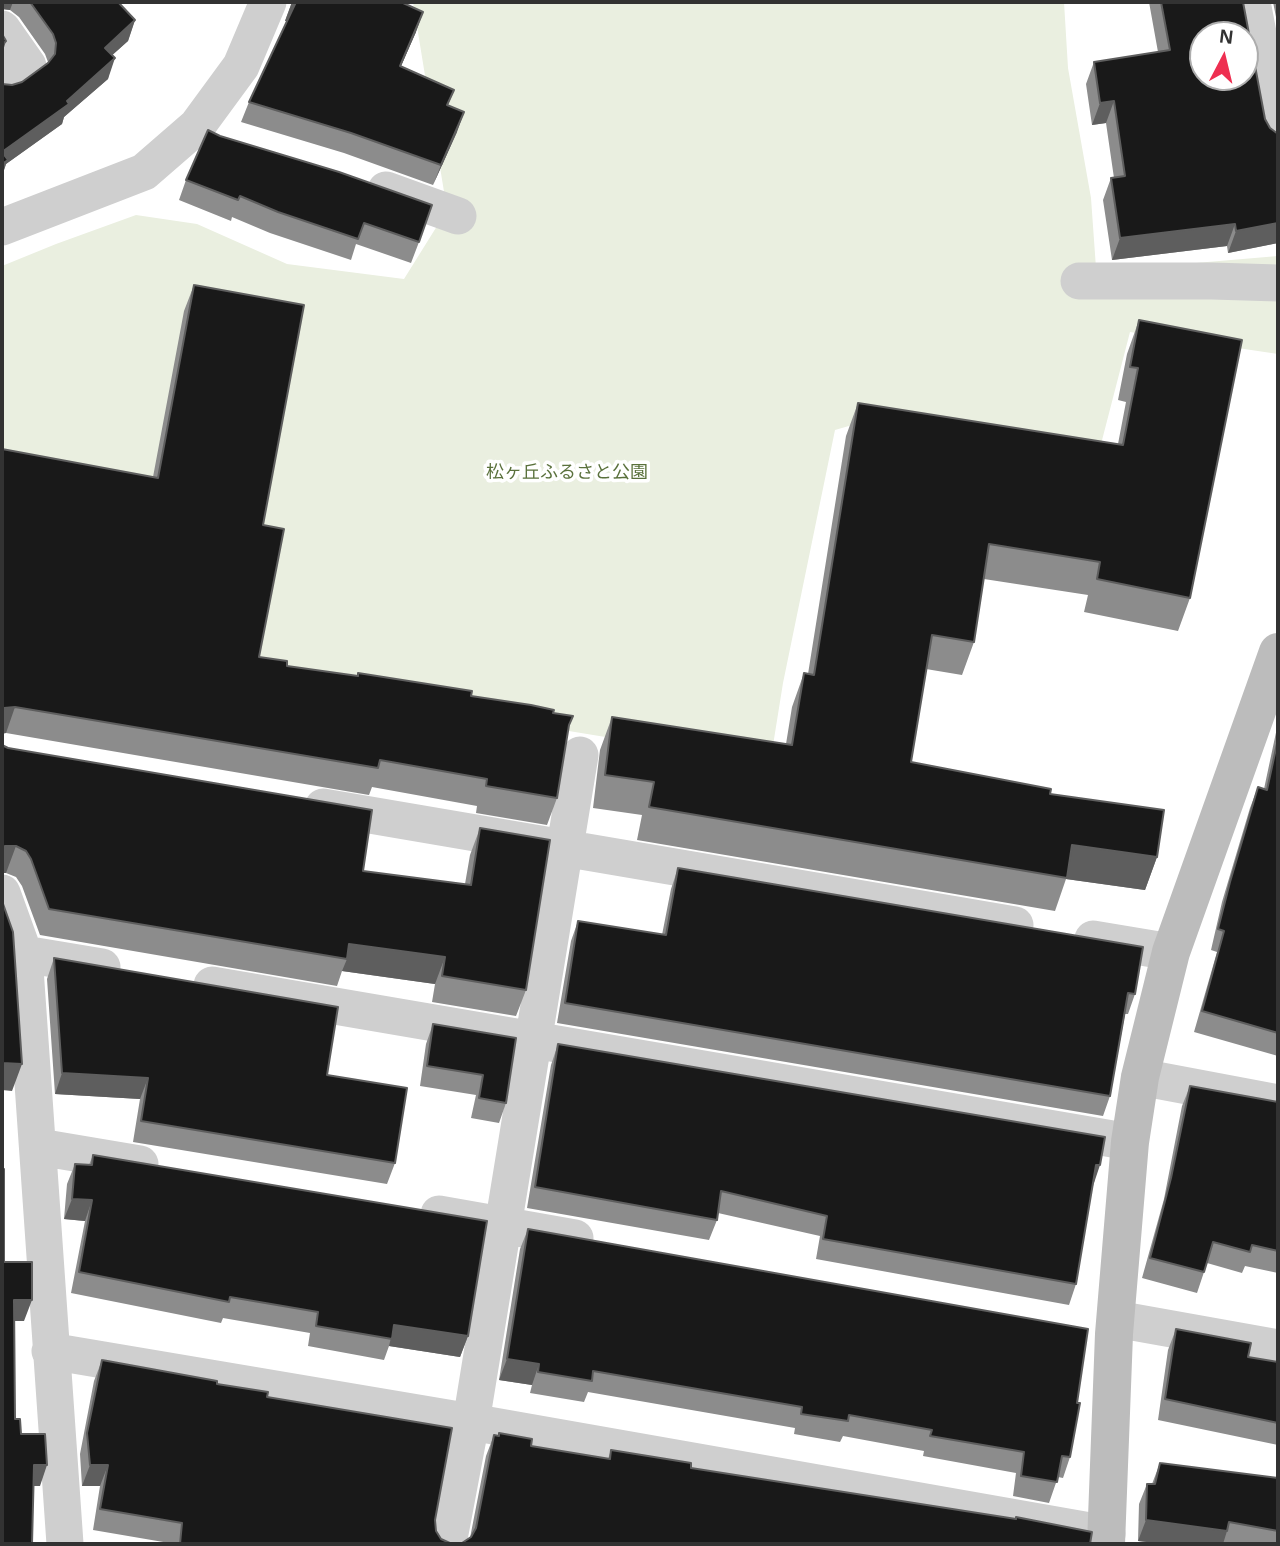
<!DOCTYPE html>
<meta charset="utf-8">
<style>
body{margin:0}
#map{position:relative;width:1280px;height:1546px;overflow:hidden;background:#fff;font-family:Helvetica,sans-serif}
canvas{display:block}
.frame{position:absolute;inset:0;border:4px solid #323232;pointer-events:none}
.north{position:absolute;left:1189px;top:21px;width:70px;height:70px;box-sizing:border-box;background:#fff;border:2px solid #adadad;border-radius:50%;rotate:7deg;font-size:19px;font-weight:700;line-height:28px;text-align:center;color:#323232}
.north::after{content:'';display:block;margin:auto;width:24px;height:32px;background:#ee2f51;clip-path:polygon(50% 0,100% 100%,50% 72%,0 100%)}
</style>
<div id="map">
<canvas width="1280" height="1546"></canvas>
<div class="frame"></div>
<div class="north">N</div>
</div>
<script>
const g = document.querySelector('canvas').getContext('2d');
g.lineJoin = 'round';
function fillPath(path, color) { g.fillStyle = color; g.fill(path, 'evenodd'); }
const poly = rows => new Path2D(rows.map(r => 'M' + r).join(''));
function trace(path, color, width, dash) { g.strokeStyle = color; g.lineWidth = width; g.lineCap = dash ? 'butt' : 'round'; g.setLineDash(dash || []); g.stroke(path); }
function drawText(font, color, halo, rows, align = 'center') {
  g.font = font + ' Helvetica,"Noto Sans JP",sans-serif'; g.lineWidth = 7; g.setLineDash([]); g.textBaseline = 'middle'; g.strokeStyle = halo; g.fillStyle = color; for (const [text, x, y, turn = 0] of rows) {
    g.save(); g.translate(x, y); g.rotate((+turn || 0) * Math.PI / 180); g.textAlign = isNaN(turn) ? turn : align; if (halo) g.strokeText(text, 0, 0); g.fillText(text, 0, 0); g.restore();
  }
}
fillPath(poly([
 [413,2,1064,2,1068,68,1091,198,1096,268,1125,269,1278,256,1278,354,1130,332,1100,448,873,419,835,430,783,683,770,764,2,638,2,266,56,244,136,215,197,224,287,264,404,279,447,210]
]), '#eaefe0');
trace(poly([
 [1252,2,1278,137],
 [2,29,28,66,2,85],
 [386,190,458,216],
 [2,227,144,172,197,126,241,66,268,2],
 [1079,281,1212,281,1278,283],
 [323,807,1015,925],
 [2,893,24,954,65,1544],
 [1093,939,1171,952],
 [24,954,102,967],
 [212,985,1130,1142],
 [1140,1077,1278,1103],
 [39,1147,140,1164],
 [439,1214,575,1238],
 [1116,1319,1278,1348],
 [50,1351,471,1422,1107,1534],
 [448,1544,471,1422,580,755]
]), '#cfcfcf', 37);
trace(poly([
 [1106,1544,1114,1334,1130,1142,1140,1077,1171,952,1278,652]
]), '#bcbcbc', 38);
fillPath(poly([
 [2,2,118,2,135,20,128,41,112,55,108,79,64,117,62,124,6,164,2,176,2,84,12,85,22,82,48,62,45,54,19,17,10,10,2,9],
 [292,2,416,32,401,66,454,90,448,105,457,132,433,185,344,153,241,122,249,102,287,21,285,21],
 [1149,2,1243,2,1265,119,1270,128,1278,134,1278,243,1228,253,1227,246,1112,260,1103,200,1111,178,1114,178,1106,123,1092,125,1086,84,1094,62,1158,52],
 [1273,2,1278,2,1278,27],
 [208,130,419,242,411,263,356,244,351,260,270,233,232,217,231,221,179,200,186,180],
 [194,285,263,525,259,657,287,666,357,676,358,673,553,713,573,716,568,728,557,798,547,825,476,813,477,806,372,787,369,795,6,733,2,449,153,477,184,311],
 [1139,320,1190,598,1178,631,1084,612,1088,595,984,579,974,642,962,675,926,669,911,762,1050,794,1157,857,1145,890,1066,879,1055,911,637,840,642,815,593,808,600,750,612,717,786,744,792,707,804,673,808,674,846,436,858,403,1118,444,1126,402,1118,400,1127,354],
 [1278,723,1278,1056,1194,1032,1217,952,1211,950,1222,902,1250,808,1258,787,1264,789],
 [2,745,363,871,465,884,470,855,480,828,526,990,516,1016,432,1002,435,984,342,971,337,986,40,935,22,886,16,877,6,873,2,873],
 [678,868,1135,994,1128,1014,1125,1014,1110,1096,1103,1116,557,1023,571,941,578,921,662,935,671,889],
 [54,958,327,1075,395,1163,387,1184,133,1142,140,1099,55,1094,47,979],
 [433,1024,516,1038,506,1103,499,1123,471,1118,476,1095,420,1086,426,1044],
 [558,1044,1092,1186,1076,1284,1069,1305,816,1259,820,1236,718,1213,717,1220,709,1240,527,1208,551,1065],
 [1190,1086,1278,1102,1278,1273,1245,1266,1242,1273,1207,1263,1197,1293,1142,1278,1164,1199,1182,1106],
 [93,1155,468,1336,460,1357,389,1346,384,1360,308,1346,310,1333,223,1318,221,1323,71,1293,85,1221,64,1219,67,1184,75,1164,89,1165],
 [528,1229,1077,1403,1070,1457,1063,1478,1058,1477,1049,1503,1013,1496,1016,1473,923,1456,924,1451,843,1436,840,1442,794,1434,795,1428,588,1392,584,1402,530,1393,532,1385,499,1380,520,1249],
 [1176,1329,1248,1357,1278,1362,1278,1445,1158,1420,1168,1350],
 [102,1360,217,1384,267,1397,435,1520,436,1531,441,1539,452,1544,462,1543,470,1538,486,1456,494,1435,531,1446,608,1459,611,1450,691,1468,1090,1544,175,1544,93,1530,100,1486,82,1486,80,1454,94,1381],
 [1160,1463,1278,1478,1278,1544,1231,1544,1223,1543,1223,1544,1165,1544,1138,1541,1139,1504,1147,1484,1152,1484]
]), '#8c8c8c');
fillPath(poly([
 [2,2,13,2,10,10,2,9],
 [292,2,296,2,289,21,285,21],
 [423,12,416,32,392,86,400,66],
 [135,20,128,41,98,68,105,48],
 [6,41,2,54,2,45],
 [115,58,108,79,64,117,62,124,6,164,2,176,2,152,67,101],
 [1114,101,1106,123,1092,125,1100,103],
 [464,112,457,132,433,185,441,165],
 [1278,223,1278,243,1228,253,1236,231],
 [1235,224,1227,246,1112,260,1120,238],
 [15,707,6,733,2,734,2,710,4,708],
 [1072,845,1157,857,1145,890,1066,879],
 [5,846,16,846,6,873,2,873,2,849],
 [349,944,445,957,435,984,342,971,347,959],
 [2,1063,22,1064,12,1091,2,1090],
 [62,1073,148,1078,140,1099,55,1094],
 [1096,1165,1100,1165,1093,1186],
 [72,1199,92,1200,85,1221,64,1219],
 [14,1300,32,1300,24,1321,6,1321],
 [394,1325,468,1336,460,1357,389,1346],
 [507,1359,539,1364,532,1385,499,1380],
 [34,1465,47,1465,40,1486,26,1486],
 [90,1465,108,1465,100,1486,82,1486],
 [1146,1520,1227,1531,1223,1544,1165,1544,1138,1541]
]), '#5e5e5e');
const building = poly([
 [30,2,118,2,135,20,105,48,115,58,67,101,69,104,2,152,8,160,2,164,2,84,12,85,22,82,48,63,55,54,56,43,53,34,30,2],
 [296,2,401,2,423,12,400,66,454,90,447,105,464,112,441,165,351,133,249,102,296,2],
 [1161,2,1243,2,1265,119,1270,128,1278,134,1278,223,1236,231,1235,224,1120,238,1111,178,1125,176,1114,101,1100,103,1094,62,1170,50,1161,2],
 [1203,35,1245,35,1245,77,1203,77,1203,35],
 [2,34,6,41,2,45,2,34],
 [208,130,220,136,339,172,432,205,419,242,364,223,358,239,278,212,240,196,238,200,186,180,208,130],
 [194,285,304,305,263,525,284,529,259,657,287,661,287,666,358,676,358,673,472,691,471,696,531,705,554,710,553,713,573,716,569,725,557,798,486,786,487,779,380,760,378,768,15,707,4,708,2,710,2,449,158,478,194,285],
 [1139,320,1242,340,1190,598,1097,579,1100,562,989,544,974,642,932,635,911,762,1051,789,1050,794,1164,810,1157,857,1072,845,1067,878,649,807,654,782,605,775,612,717,792,745,804,673,814,675,858,403,1123,445,1138,368,1130,367,1139,320],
 [1278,739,1278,1033,1202,1011,1224,931,1218,929,1230,882,1258,787,1267,790,1278,739],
 [2,745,8,748,372,810,363,871,471,885,480,828,550,840,526,990,442,976,445,957,349,944,347,959,49,909,31,859,26,851,16,846,5,846,2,849,2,745],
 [678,868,1143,947,1135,994,1128,993,1110,1096,565,1003,578,921,666,935,678,868],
 [2,901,13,932,22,1064,2,1063,2,901],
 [54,958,338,1007,327,1075,407,1088,395,1163,141,1121,148,1078,62,1073,54,958],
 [433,1024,516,1038,506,1103,479,1098,483,1075,427,1066,433,1024],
 [558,1044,1105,1137,1100,1165,1096,1165,1076,1284,823,1239,827,1216,721,1191,717,1220,535,1187,558,1044],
 [1190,1086,1278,1102,1278,1251,1252,1245,1250,1252,1213,1242,1204,1272,1150,1258,1171,1178,1190,1086],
 [93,1155,487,1221,468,1336,394,1325,392,1339,316,1326,318,1312,230,1297,229,1302,79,1272,92,1200,72,1199,75,1164,92,1165,93,1155],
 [2,1169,4,1169,4,1262,32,1262,32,1300,14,1300,15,1419,20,1419,21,1434,45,1434,47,1465,34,1465,32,1544,2,1544,2,1169],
 [528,1229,1088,1329,1077,1403,1080,1403,1070,1457,1062,1456,1057,1482,1021,1476,1024,1452,930,1436,932,1430,849,1415,848,1421,801,1414,802,1407,593,1371,592,1381,538,1372,539,1364,507,1359,528,1229],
 [1176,1329,1251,1343,1248,1357,1278,1362,1278,1423,1165,1399,1176,1329],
 [102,1360,217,1381,217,1384,268,1392,267,1397,452,1428,435,1520,436,1531,441,1539,452,1544,462,1543,471,1537,476,1528,494,1435,499,1436,499,1433,532,1439,531,1446,610,1459,611,1450,691,1463,691,1468,1016,1519,1016,1517,1092,1532,1090,1544,180,1544,182,1523,100,1509,108,1465,90,1465,87,1433,102,1360],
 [1160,1463,1278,1478,1278,1531,1229,1522,1227,1531,1146,1520,1147,1484,1155,1484,1160,1463]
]);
fillPath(building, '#191919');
trace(building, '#5e5e5e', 2);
drawText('18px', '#5a713c', '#fff', [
 ["松ヶ丘ふるさと公園",567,473]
]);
</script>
